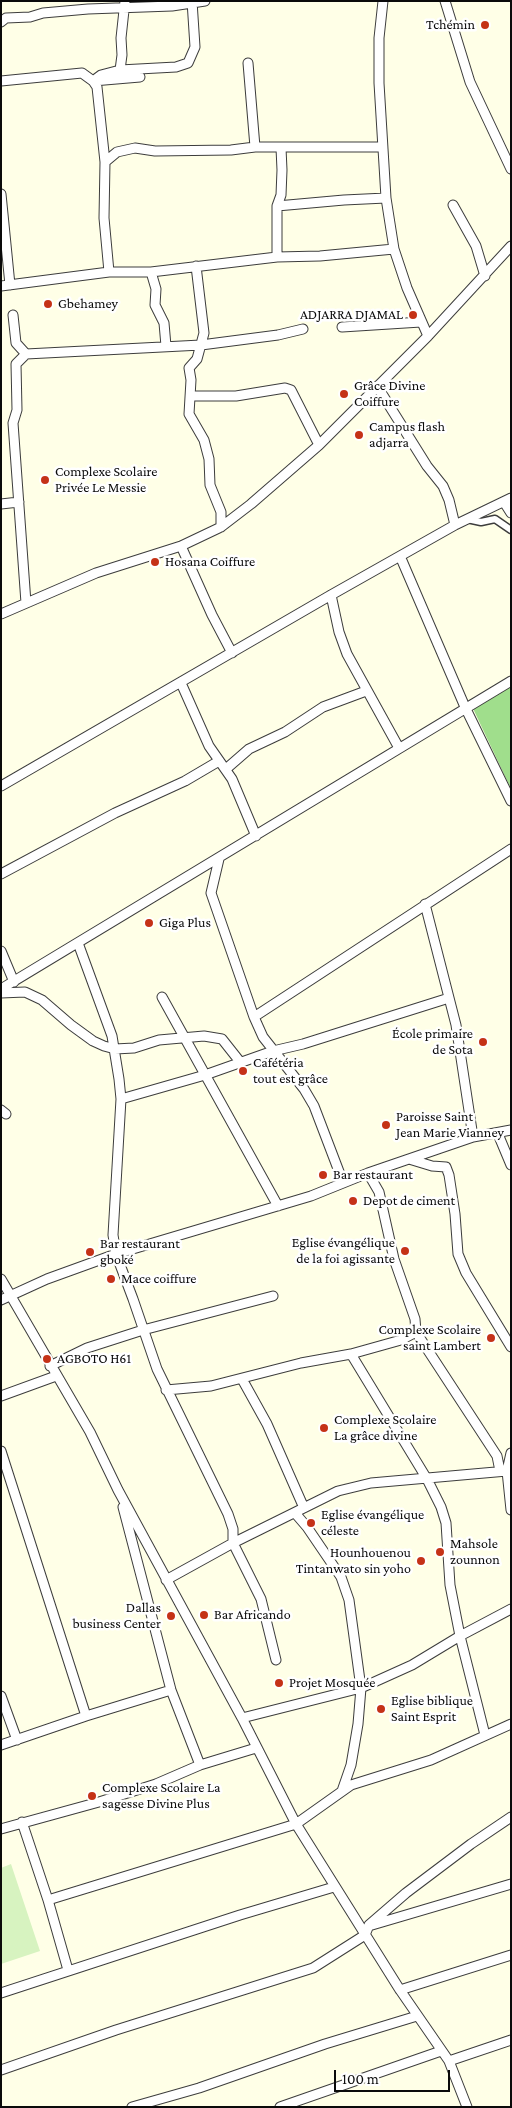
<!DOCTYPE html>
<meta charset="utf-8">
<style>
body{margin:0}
#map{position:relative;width:512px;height:2108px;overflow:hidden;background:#ffffe7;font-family:"Crimson Pro",serif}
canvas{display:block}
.frame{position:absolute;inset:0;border:2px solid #0a0a0a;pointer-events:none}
.scale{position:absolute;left:334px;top:2070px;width:116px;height:22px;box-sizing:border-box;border:2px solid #0a0a0a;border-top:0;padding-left:6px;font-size:15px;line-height:18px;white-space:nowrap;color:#0a0a0a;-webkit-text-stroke:4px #fff;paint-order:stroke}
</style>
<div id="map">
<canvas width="512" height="2108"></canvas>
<div class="frame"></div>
<div class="scale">100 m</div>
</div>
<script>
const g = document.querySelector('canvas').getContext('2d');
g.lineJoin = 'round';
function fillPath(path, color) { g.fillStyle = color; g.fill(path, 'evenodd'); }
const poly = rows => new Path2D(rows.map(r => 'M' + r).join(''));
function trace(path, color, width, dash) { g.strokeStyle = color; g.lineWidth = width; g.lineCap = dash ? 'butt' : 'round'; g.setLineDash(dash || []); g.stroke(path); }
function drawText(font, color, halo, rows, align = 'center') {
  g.font = font + ' "Crimson Pro",serif'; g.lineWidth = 5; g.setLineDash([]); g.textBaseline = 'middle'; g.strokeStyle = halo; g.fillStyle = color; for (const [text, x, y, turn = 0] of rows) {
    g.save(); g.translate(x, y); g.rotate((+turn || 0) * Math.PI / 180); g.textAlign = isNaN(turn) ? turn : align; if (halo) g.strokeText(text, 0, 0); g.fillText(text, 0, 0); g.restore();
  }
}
fillPath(poly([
 [511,681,511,789,469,700]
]), '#a0de8c');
fillPath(poly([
 [11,1864,40,1951,1,1964,1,1868]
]), '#d7f3c0');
const pedestrian = poly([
 [467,519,481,522,495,519,511,530]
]);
const minor = poly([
 [383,1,379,38,379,83,386,198,394,249,407,288,428,336],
 [445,1,470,82,511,169],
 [1,22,6,18,30,17,43,13,88,9,172,6,205,1],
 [248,63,255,147],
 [120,70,122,55,121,38,125,1],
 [1,81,82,73,93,81,140,77],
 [105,162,117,152,135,148,155,151,231,150,255,147,382,147],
 [1,194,10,285],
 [453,205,476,246,485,276],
 [277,206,344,200,386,198],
 [277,257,277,206,281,195,282,170,281,148],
 [196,266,204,333,197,359,189,368,191,380,189,414,204,440,209,459,210,485,221,512,221,527],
 [109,272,104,218,105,162,97,87,93,81,101,75,120,70,176,67,188,63,195,47,192,1],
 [151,272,156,289,155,305,164,323,166,346],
 [1,286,109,272,151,272,277,257,320,256,394,249],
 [13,315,16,343,26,354,201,345,278,335,303,329],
 [342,327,421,322],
 [26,354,16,364,17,410,13,423,26,603],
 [377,386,427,466,443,486,449,500,455,525],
 [191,396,236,396,285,388,291,390,319,445],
 [504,502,511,513],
 [1,504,19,502],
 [181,546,212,615,232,653],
 [400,556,465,707,511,801],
 [331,595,339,632,347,654,399,748],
 [1,614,96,573,181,546,221,527,251,504,319,445,428,336,511,246],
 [181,683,209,746,232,779,256,836],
 [226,769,249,749,285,732,323,707,366,691],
 [1,786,331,595,455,525,511,498],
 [219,859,211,893,254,1017,263,1037,304,1089,314,1106,343,1182],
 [1,874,115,813,185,781,219,761],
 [425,904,456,1025,473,1137],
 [78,943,112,1036,119,1079,121,1099,113,1235,116,1254,133,1299,157,1369,228,1514,233,1529,233,1543,261,1599,276,1660],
 [1,951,14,982],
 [1,989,511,681],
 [1,993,25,992,42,1000,71,1025,93,1041,104,1046,115,1049,134,1048,159,1040,204,1036,222,1039,241,1063],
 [162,997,278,1206],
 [254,1017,511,849],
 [121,1099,205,1075,273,1051,303,1044,449,998],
 [1,1110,6,1114],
 [498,1134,511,1165],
 [409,1159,432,1166,446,1167,449,1175,455,1214,458,1254,466,1273,511,1347],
 [368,1173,379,1192,394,1259,415,1319,416,1332],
 [1,1279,90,1432,118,1490,242,1718,296,1824,400,1990,449,2061,467,2107],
 [1,1300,47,1279,116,1254,311,1196,368,1173,473,1137,511,1130],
 [351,1354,427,1479,441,1507,446,1523,450,1585,460,1636,485,1735],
 [50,1366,87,1348,143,1330,273,1296],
 [242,1379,267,1424,304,1508],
 [166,1390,211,1386,301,1363,351,1354,401,1340,416,1332,497,1456,500,1471],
 [1,1396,56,1376],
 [1,1451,86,1716],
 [511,1453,507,1471,511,1510],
 [123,1507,171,1690,200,1765],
 [295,1513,307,1527,341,1577,349,1600,361,1688,358,1724,351,1765,342,1791],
 [166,1580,233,1543,338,1491,371,1483,507,1471],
 [1,1696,17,1740],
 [242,1718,361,1688,412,1665,460,1636,511,1609],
 [1,1745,86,1716,171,1690],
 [22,1822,48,1900,68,1970],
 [1,1829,99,1802,156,1784,200,1765,256,1748],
 [48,1900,296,1824,351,1785,431,1760,511,1724],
 [372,1925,511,1884],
 [400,1990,511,1955],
 [1,1993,240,1915,334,1887],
 [449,2061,511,2040],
 [1,2070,116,2030,313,1968,365,1935,369,1925,406,1893,471,1844,511,1817],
 [132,2107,199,2088,325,2044,417,2016],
 [280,2107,441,2051]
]);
trace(pedestrian, '#3d3d3d', 9);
trace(minor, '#3d3d3d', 11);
trace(pedestrian, '#fff', 6);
trace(minor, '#fff', 9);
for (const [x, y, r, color] of [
 [485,25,5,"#c53217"],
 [48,304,5,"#c53217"],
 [413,315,5,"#c53217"],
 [344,394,5,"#c53217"],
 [359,435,5,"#c53217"],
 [45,480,5,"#c53217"],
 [155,562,5,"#c53217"],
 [149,923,5,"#c53217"],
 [483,1042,5,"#c53217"],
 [243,1071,5,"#c53217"],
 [386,1125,5,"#c53217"],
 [323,1175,5,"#c53217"],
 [353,1201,5,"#c53217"],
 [405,1251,5,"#c53217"],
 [90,1252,5,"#c53217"],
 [111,1279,5,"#c53217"],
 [491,1338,5,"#c53217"],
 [47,1359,5,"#c53217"],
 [324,1428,5,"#c53217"],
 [311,1523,5,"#c53217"],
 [440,1552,5,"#c53217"],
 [421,1561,5,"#c53217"],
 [204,1615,5,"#c53217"],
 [171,1616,5,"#c53217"],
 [279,1683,5,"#c53217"],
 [381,1709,5,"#c53217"],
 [92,1796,5,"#c53217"]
]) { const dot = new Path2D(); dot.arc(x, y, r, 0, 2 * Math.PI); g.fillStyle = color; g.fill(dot); trace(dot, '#fff', 2); }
drawText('14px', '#0a0a0a', '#fff', [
 ["Tchémin",475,25,"right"],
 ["Gbehamey",58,304],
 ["ADJARRA DJAMAL",403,315,"right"],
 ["Grâce Divine",354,386],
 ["Coiffure",354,402],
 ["Campus flash",369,427],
 ["adjarra",369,443],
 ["Complexe Scolaire",55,472],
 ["Privée Le Messie",55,488],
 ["Hosana Coiffure",165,562],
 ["Giga Plus",159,923],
 ["École primaire",473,1034,"right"],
 ["de Sota",473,1050,"right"],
 ["Cafétéria",253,1063],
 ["tout est grâce",253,1079],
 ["Paroisse Saint",396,1117],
 ["Jean Marie Vianney",396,1133],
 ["Bar restaurant",333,1175],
 ["Depot de ciment",363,1201],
 ["Eglise évangélique",395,1243,"right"],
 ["de la foi agissante",395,1259,"right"],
 ["Bar restaurant",100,1244],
 ["gboké",100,1260],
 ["Mace coiffure",121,1279],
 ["Complexe Scolaire",481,1330,"right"],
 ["saint Lambert",481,1346,"right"],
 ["AGBOTO H61",57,1359],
 ["Complexe Scolaire",334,1420],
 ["La grâce divine",334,1436],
 ["Eglise évangélique",321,1515],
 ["céleste",321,1531],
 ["Mahsole",450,1544],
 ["zounnon",450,1560],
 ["Hounhouenou",411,1553,"right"],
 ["Tintanwato sin yoho",411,1569,"right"],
 ["Dallas",161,1608,"right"],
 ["business Center",161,1624,"right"],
 ["Bar Africando",214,1615],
 ["Projet Mosquée",289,1683],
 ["Eglise biblique",391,1701],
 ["Saint Esprit",391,1717],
 ["Complexe Scolaire La",102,1788],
 ["sagesse Divine Plus",102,1804]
], 'left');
</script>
